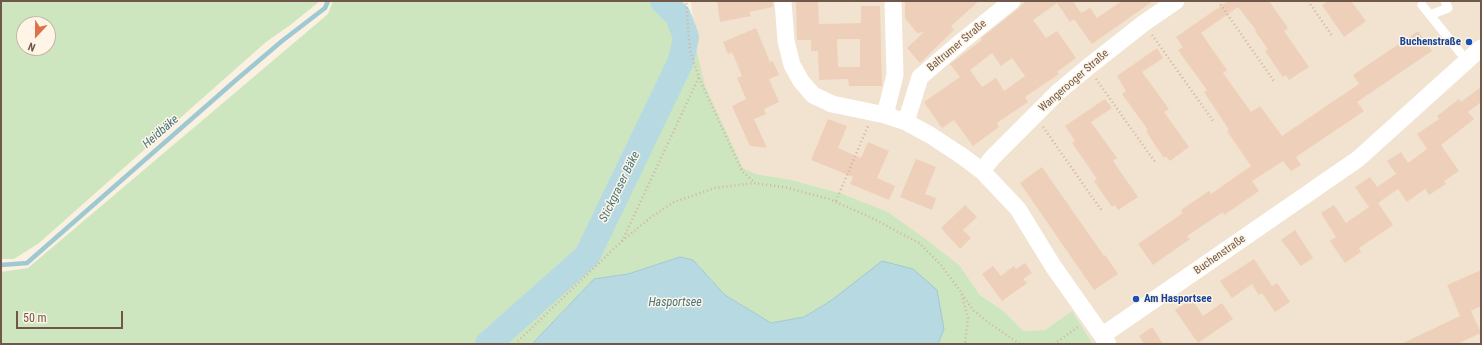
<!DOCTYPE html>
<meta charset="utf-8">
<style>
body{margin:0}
#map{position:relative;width:1482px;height:345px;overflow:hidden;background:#faf1e0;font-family:"Roboto Condensed",sans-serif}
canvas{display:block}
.frame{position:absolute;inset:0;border:2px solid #6f5849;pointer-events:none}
.north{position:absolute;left:16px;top:16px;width:40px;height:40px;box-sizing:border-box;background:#fef5e6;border:1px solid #c5b6a7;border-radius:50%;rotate:202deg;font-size:11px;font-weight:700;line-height:16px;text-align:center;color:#6f5849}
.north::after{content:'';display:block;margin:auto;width:14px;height:18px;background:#dd714c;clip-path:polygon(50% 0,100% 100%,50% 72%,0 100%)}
.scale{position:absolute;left:16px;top:311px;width:107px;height:18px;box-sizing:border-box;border:2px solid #6f5849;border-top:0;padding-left:5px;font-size:12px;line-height:14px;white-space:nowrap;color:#6f5849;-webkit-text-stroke:3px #fef5e6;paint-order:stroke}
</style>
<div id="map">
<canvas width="1482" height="345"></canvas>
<div class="frame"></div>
<div class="north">N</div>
<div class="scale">50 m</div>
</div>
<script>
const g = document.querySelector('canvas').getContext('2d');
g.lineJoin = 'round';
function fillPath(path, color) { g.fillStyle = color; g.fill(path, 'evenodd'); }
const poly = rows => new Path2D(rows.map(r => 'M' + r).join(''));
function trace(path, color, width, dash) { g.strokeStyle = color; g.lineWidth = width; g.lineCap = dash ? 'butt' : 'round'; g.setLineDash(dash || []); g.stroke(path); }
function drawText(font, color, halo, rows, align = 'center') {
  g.font = font + ' "Roboto Condensed",sans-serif'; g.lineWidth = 3; g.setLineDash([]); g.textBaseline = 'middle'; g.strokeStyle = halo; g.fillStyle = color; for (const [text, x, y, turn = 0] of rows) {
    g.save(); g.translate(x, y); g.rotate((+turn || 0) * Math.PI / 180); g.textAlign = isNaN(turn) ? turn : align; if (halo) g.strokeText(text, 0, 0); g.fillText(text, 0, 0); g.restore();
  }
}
fillPath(poly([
 [691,1,1481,1,1481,344,1093,344,1072,312,1045,330,1023,331,1005,312,980,295,958,265,888,212,843,194,792,180,756,174,743,168,704,86,697,57]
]), '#f1e3cf');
fillPath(poly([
 [1,1,320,1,289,26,266,42,39,243,14,259,1,259],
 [24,24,48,24,48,48,24,48],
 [333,1,654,1,675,27,679,51,585,248,475,344,1,344,1,272,28,268,328,14],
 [696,48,705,86,743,168,756,174,792,180,843,194,888,212,924,238,959,265,980,295,1005,312,1023,331,1045,330,1072,311,1093,344,938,344,944,329,832,300,804,317,771,323,725,295,693,260,680,257,628,274,594,279,532,344,503,344,595,260,680,77,687,52]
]), '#cee6c0');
const water = poly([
 [680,257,693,260,725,295,771,323,804,317,832,300,882,261,913,269,937,290,944,329,938,344,532,344,594,279,628,274,680,257]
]);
fillPath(water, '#b7dae2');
trace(water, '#9ec9d3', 1);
trace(poly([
 [1,265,27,263,236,80,282,41,325,8,328,1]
]), '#9ec9d3', 4.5);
trace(poly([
 [488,344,587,256,681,61,686,37,678,16,663,1]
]), '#b7dae2', 26);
fillPath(poly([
 [717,1,773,1,773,7,749,12,751,16,720,22],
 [796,1,818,1,819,24,861,23,861,6,880,6,882,86,849,86,848,79,819,80,818,51,811,51,811,40,797,40],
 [837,39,860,39,860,67,838,67],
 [905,1,979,1,951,26,954,30,920,63,907,48,924,32,917,33,905,18],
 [1026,1,1073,1,1081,13,1090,8,1097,18,1122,1,1153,1,1092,44,1074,19,1070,22,1057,3,1033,20,1046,38,1057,31,1076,58,1057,72,1059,74,1025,97,1028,102,997,123,999,127,973,146,954,120,942,128,924,102,960,77,950,64,982,40,981,38,1018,9],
 [992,53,1001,66,1012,58,1025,76,1004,91,996,78,982,87,970,70],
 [1228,1,1269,1,1288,28,1284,31,1309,67,1289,80,1286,75,1283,77,1265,51,1268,49,1255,31,1256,30,1238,7,1201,33,1227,70,1223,73,1251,112,1260,106,1282,136,1359,84,1353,75,1418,31,1432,51,1357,102,1364,111,1296,157,1301,165,1291,171,1283,161,1252,181,1259,191,1224,215,1223,212,1187,236,1190,239,1153,265,1138,244,1183,213,1181,210,1209,191,1211,194,1251,166,1227,131,1229,130,1204,92,1207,90,1178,50,1183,47,1176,37],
 [1328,1,1351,1,1366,21,1344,37,1322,5],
 [756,28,770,62,773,61,779,75,769,79,779,102,764,109,766,114,754,119,767,148,750,146,732,106,746,99,737,78,742,76,732,52,728,54,723,42],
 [1157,48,1163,58,1142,72,1169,109,1164,112,1189,147,1170,161,1166,156,1164,158,1157,148,1146,131,1148,130,1122,94,1126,91,1117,76],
 [1481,87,1481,102,1468,112,1474,119,1441,145,1459,171,1444,181,1446,184,1429,195,1425,189,1407,202,1398,189,1378,203,1393,225,1359,248,1361,252,1345,263,1330,241,1336,237,1321,213,1334,205,1346,223,1369,207,1355,187,1370,177,1377,187,1396,174,1387,161,1401,152,1408,163,1427,149,1417,134,1439,119,1437,116,1459,99,1461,102],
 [1105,99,1112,108,1091,122,1117,158,1113,161,1138,197,1118,210,1115,205,1112,207,1094,181,1097,179,1072,143,1075,141,1065,126],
 [828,119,847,126,838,148,861,158,868,142,889,151,877,178,895,186,889,200,850,184,853,177,811,160],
 [916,159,936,167,925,194,936,198,932,210,900,197],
 [1042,167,1104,256,1105,255,1118,274,1094,290,1020,183],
 [965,205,977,217,963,230,971,238,960,249,941,228],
 [1295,230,1313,258,1301,266,1281,240],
 [1254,259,1272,286,1277,283,1290,302,1275,312,1262,293,1259,295,1252,284,1232,298,1220,281],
 [1025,263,1032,273,1023,279,1027,283,1002,301,982,274,993,266,1001,276,1014,266,1016,269],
 [1481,270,1481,306,1471,311,1481,333,1457,344,1401,344,1460,316,1447,285],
 [1192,299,1203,316,1222,303,1233,319,1198,343,1175,310],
 [1152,327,1163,344,1144,344,1139,336]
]), '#eed0ba');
trace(poly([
 [1218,1,1274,81],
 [1308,1,1333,37],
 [1152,35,1214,122],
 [699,78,742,171,754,182],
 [1096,79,1155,162],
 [1043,127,1102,211],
 [836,201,868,126],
 [622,241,650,218,674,202,715,188,754,183,784,187,829,199,872,218,919,243,941,265,961,292,968,318,965,344],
 [962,294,973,310,989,323,1020,344],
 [515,344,622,241,699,77,690,51,686,1],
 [1054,344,1078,327]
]), '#d2b39e', 2.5, [1, 3]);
trace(poly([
 [1422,5,1467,61],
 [1430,15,1448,8,1445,1]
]), '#fff', 9);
trace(poly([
 [783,1,786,41,792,65,801,81,813,95,832,104,885,115,906,122,930,135,962,156,982,171,1018,209,1053,266,1108,344],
 [885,115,895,75,893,1],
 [906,122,920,77,961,42,1012,1],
 [982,171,992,158,1058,92,1088,67,1144,23,1176,1],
 [1103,335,1358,159,1481,48]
]), '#fff', 17);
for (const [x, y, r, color] of [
 [1469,42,4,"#1a4fb4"],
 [1136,299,4,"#1a4fb4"]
]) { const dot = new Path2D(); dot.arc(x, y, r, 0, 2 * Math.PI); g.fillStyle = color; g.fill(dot); trace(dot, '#fef5e6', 1.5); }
drawText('bold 11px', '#164399', '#fef5e6', [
 ["Buchenstraße",1461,42],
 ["Am Hasportsee",1144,299,"left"]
], 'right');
drawText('11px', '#6f5849', '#fef5e6', [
 ["Baltrumer Straße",957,46,-40],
 ["Wangerooger Straße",1074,81,-41],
 ["Buchenstraße",1220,255,-35]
]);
drawText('italic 12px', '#457581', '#fef5e6', [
 ["Heidbäke",161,132,-41],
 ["Stickgraser Bäke",620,187,-64],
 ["Hasportsee",675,303]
]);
</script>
